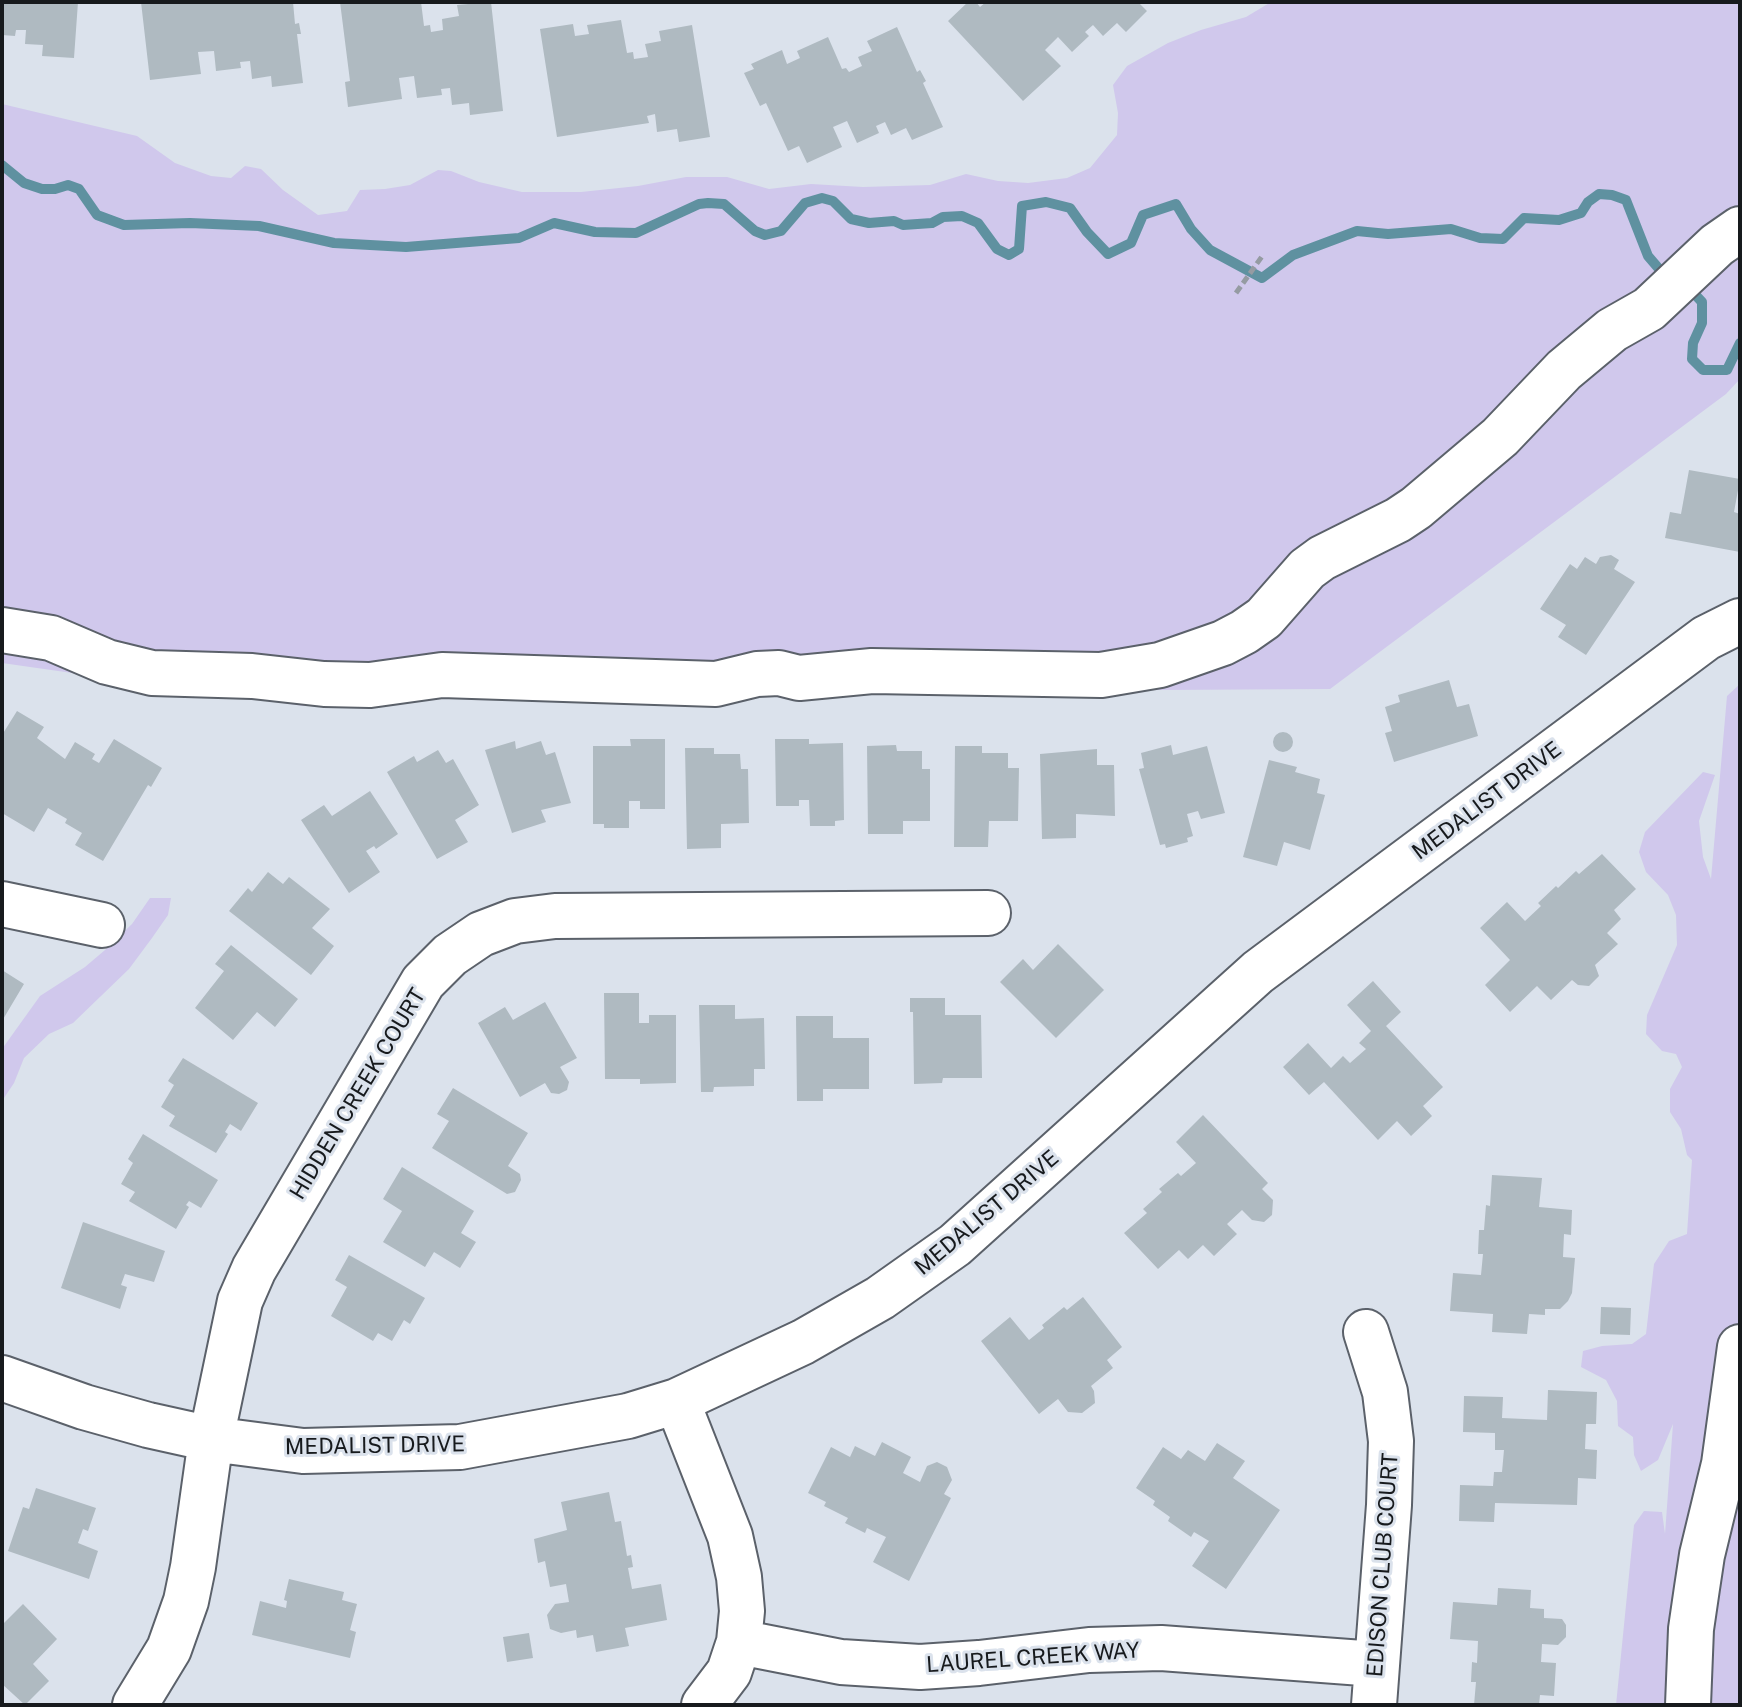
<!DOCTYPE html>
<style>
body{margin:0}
#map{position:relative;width:1742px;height:1707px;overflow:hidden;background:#dbe2ec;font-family:"Public Sans",sans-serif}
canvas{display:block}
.frame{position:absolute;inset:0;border:4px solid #171a1d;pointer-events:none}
</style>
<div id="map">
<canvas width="1742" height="1707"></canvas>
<div class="frame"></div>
</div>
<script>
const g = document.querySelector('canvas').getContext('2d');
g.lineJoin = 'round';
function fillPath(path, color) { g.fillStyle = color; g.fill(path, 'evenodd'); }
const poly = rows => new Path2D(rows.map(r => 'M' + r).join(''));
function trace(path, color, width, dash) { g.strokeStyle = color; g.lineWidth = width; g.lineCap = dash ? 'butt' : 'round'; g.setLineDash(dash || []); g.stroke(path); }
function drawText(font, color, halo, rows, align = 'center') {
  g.font = font + ' "Public Sans",sans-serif'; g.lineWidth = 6; g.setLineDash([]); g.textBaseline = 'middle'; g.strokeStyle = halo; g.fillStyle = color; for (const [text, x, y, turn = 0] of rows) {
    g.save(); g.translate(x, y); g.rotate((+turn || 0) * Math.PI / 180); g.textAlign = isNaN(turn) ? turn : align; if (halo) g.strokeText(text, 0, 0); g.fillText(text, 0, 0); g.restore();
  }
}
fillPath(poly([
 [1271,2,1740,2,1740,379,1726,394,1330,689,313,695,304,706,2,663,2,104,137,136,175,163,211,176,231,178,245,166,261,169,283,190,318,215,347,211,360,190,385,189,410,185,438,170,451,171,479,182,522,192,581,192,638,186,686,177,727,177,769,189,811,184,863,187,930,185,966,174,998,181,1028,183,1067,178,1090,168,1117,135,1118,113,1113,85,1127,66,1168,43,1201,30,1246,17],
 [1740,684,1740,1705,1616,1705,1634,1525,1644,1511,1662,1512,1665,1534,1673,1424,1658,1460,1641,1471,1634,1455,1633,1437,1618,1426,1617,1401,1606,1380,1581,1367,1583,1351,1602,1346,1632,1344,1646,1334,1654,1264,1669,1241,1687,1234,1692,1160,1687,1155,1681,1129,1670,1112,1670,1089,1682,1067,1676,1054,1662,1051,1646,1034,1647,1015,1677,945,1676,915,1668,895,1646,872,1639,852,1645,832,1703,772,1715,775,1699,821,1703,857,1711,879,1727,696],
 [150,898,171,898,168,915,152,938,129,969,73,1023,49,1034,24,1058,14,1083,2,1101,2,1049,40,996,85,967,105,950,132,924]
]), '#d0c8ec');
trace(poly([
 [2,165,24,183,42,189,55,189,68,185,79,189,97,215,124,225,190,223,259,226,334,243,406,247,519,238,554,223,595,232,636,233,699,204,708,203,724,204,755,231,765,235,781,231,805,203,822,198,833,201,851,219,869,223,894,221,903,225,932,223,943,217,962,216,978,223,997,249,1009,255,1019,249,1022,206,1046,202,1070,208,1087,232,1108,254,1131,243,1143,215,1176,204,1191,229,1210,250,1262,278,1293,255,1357,231,1388,234,1451,229,1480,238,1503,239,1524,218,1559,220,1581,213,1588,202,1599,194,1612,195,1626,200,1648,256,1660,270,1670,276],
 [1687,286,1702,302,1702,323,1693,343,1692,359,1703,370,1727,370,1740,343]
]), '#5f91a0', 10);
fillPath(poly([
 [2,2,78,2,74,58,42,56,43,45,25,44,26,30,16,30,15,36,2,35],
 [141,2,293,2,295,24,299,23,301,34,297,34,303,83,272,87,271,76,252,79,250,61,240,62,241,68,216,71,214,51,198,52,201,74,150,80],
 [340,2,421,2,424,26,430,25,431,32,443,30,442,19,459,16,457,5,491,2,503,111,470,115,469,103,452,105,450,88,441,89,442,95,417,98,414,76,399,78,402,99,348,107,345,82,350,81],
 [968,2,976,2,980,7,986,2,1138,2,1147,11,1126,32,1117,23,1103,36,1093,25,1085,32,1089,36,1072,52,1058,37,1045,50,1061,66,1023,101,948,21],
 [621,20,627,53,633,52,634,59,648,57,645,44,661,41,659,31,692,25,710,137,679,142,677,129,657,132,655,114,647,116,649,123,557,137,540,29,573,24,575,36,589,34,587,25],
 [897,27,917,72,920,70,926,81,923,83,943,127,912,140,906,128,891,135,885,122,876,126,879,133,857,143,847,121,833,127,842,147,807,163,799,146,788,151,766,103,760,106,744,73,754,69,751,64,782,50,787,64,800,58,797,51,828,37,842,69,846,68,849,72,862,66,858,57,872,51,867,41],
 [1689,470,1740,479,1734,512,1740,514,1740,552,1665,538,1670,512,1681,514],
 [1611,555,1619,560,1614,569,1635,582,1586,655,1558,637,1566,625,1540,609,1570,564,1577,569,1585,557,1596,564,1600,557],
 [1449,680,1457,707,1469,704,1478,736,1394,762,1385,733,1392,731,1385,707,1400,702,1398,695],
 [17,711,44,727,37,738,65,759,75,742,95,754,92,759,99,763,114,739,162,768,151,787,148,785,103,861,75,845,82,833,65,823,67,819,48,808,34,832,2,813,2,735],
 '1273 742a10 10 0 1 1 20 0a10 10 0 1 1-20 0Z',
 [630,739,665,739,665,809,640,809,640,801,629,801,629,828,604,828,604,824,593,824,593,746,631,746],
 [775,739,809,739,809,744,843,743,844,820,835,821,835,826,810,826,809,800,799,800,799,806,776,806],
 [515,741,516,749,541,741,546,755,555,752,571,803,541,810,546,822,512,833,485,750],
 [896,745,897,751,922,751,922,769,930,769,930,821,903,821,903,834,868,834,867,746],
 [1171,745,1173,755,1207,746,1225,813,1201,819,1198,811,1187,814,1193,836,1187,838,1188,842,1166,848,1165,844,1160,845,1139,769,1144,768,1141,753],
 [955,746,982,746,982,753,1008,753,1008,768,1019,768,1018,821,989,821,988,847,954,847],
 [685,748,714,748,714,754,740,754,741,769,748,769,749,823,721,824,721,848,687,849],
 [1097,749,1097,765,1114,765,1115,816,1076,814,1076,838,1042,839,1040,754],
 [438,750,446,763,453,759,479,805,455,820,468,842,437,859,387,772,414,756,417,762],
 [1269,760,1297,767,1295,772,1320,779,1317,793,1325,795,1310,850,1284,842,1277,866,1243,857],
 [370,791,398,834,376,849,374,846,366,851,380,872,349,893,301,820,324,805,332,816],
 [1602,854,1636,889,1614,910,1621,919,1607,933,1618,944,1595,965,1599,976,1589,986,1578,985,1572,980,1551,1000,1537,986,1510,1012,1485,985,1510,960,1480,928,1507,902,1525,921,1541,906,1538,903,1556,886,1558,888,1576,871,1579,874],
 [268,872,283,884,289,877,330,909,312,928,334,946,311,975,229,911,248,888,252,892],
 [1058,944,1104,990,1056,1038,1000,982,1023,959,1033,970],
 [231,945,298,999,275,1027,257,1012,233,1040,195,1008,224,971,215,964],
 [2,970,24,984,2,1021],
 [1373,981,1401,1012,1386,1026,1443,1087,1423,1106,1432,1116,1411,1136,1397,1121,1378,1140,1324,1082,1309,1095,1283,1067,1308,1043,1331,1068,1343,1056,1350,1063,1366,1049,1359,1043,1371,1031,1347,1005],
 [604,993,639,993,639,1023,649,1023,649,1015,676,1015,676,1083,640,1084,640,1079,605,1079],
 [910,998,945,998,945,1015,981,1015,982,1078,943,1078,942,1083,914,1084,913,1012,910,1012],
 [545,1002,577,1058,560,1067,569,1082,567,1090,559,1094,551,1093,545,1083,520,1097,478,1023,505,1007,513,1020],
 [699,1005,735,1005,735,1019,764,1018,765,1069,754,1069,754,1086,714,1087,713,1092,701,1092],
 [796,1016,833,1016,833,1038,869,1038,869,1089,823,1089,823,1101,797,1101],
 [183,1058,258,1103,241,1131,230,1124,225,1132,228,1134,216,1153,169,1126,175,1116,161,1107,174,1085,168,1081],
 [453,1088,528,1133,508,1166,520,1174,521,1180,515,1192,507,1194,432,1148,449,1121,437,1114],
 [1203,1115,1268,1183,1262,1189,1273,1200,1272,1215,1264,1222,1252,1220,1242,1210,1227,1224,1237,1234,1214,1256,1203,1245,1188,1259,1179,1250,1158,1269,1124,1233,1147,1213,1143,1209,1162,1192,1159,1189,1178,1173,1181,1176,1196,1163,1176,1142],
 [143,1134,218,1180,201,1208,189,1201,186,1205,189,1207,176,1229,129,1201,135,1192,121,1184,133,1163,128,1159],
 [402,1167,474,1211,461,1233,476,1242,460,1268,434,1252,425,1267,383,1242,402,1211,383,1199],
 [1492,1175,1542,1178,1539,1207,1572,1210,1571,1235,1564,1234,1563,1257,1575,1258,1572,1293,1568,1301,1560,1309,1545,1309,1545,1315,1529,1314,1527,1334,1492,1332,1493,1314,1450,1311,1453,1273,1481,1275,1483,1254,1478,1254,1479,1230,1484,1230,1486,1205,1490,1206],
 [83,1222,165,1251,154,1282,125,1274,121,1285,127,1287,120,1309,61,1288],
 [349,1255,425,1298,410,1324,404,1320,392,1341,378,1333,373,1341,331,1316,347,1287,335,1280],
 [1083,1297,1122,1347,1107,1360,1113,1368,1091,1386,1094,1391,1095,1403,1082,1413,1068,1412,1058,1399,1039,1414,981,1341,1010,1317,1029,1340,1044,1328,1042,1325,1064,1307,1067,1310],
 [1601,1307,1631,1308,1630,1335,1600,1334],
 [1548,1390,1597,1392,1596,1424,1586,1424,1585,1449,1597,1450,1596,1479,1578,1478,1577,1505,1495,1503,1494,1522,1459,1521,1460,1485,1493,1486,1494,1472,1502,1472,1504,1450,1495,1450,1495,1433,1463,1432,1464,1396,1503,1397,1502,1418,1547,1420],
 [882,1442,911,1457,903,1473,920,1482,927,1466,937,1462,947,1467,952,1480,944,1494,951,1498,909,1581,873,1562,886,1537,867,1528,865,1533,845,1523,848,1518,824,1506,826,1502,808,1493,831,1447,850,1457,855,1446,875,1456],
 [1217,1443,1245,1461,1233,1478,1280,1510,1226,1589,1192,1566,1209,1541,1194,1532,1191,1537,1168,1521,1170,1517,1153,1505,1155,1501,1136,1488,1163,1447,1181,1459,1188,1450,1205,1461],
 [36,1488,96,1508,88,1531,83,1529,78,1543,98,1551,89,1579,8,1551,23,1507,29,1509],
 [609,1492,615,1522,621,1521,627,1556,631,1555,633,1567,628,1568,632,1589,661,1584,667,1620,625,1628,629,1646,596,1652,593,1635,577,1638,576,1630,561,1633,550,1629,547,1615,555,1604,569,1602,566,1584,550,1587,545,1561,538,1563,534,1539,567,1530,561,1502],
 [289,1579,344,1592,342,1600,357,1604,350,1630,356,1632,350,1658,252,1635,260,1601,286,1608,287,1601,284,1600],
 [1498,1588,1531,1590,1530,1608,1544,1609,1544,1618,1562,1619,1566,1625,1566,1637,1558,1645,1542,1644,1541,1662,1556,1663,1554,1696,1540,1695,1539,1705,1474,1705,1476,1682,1471,1682,1472,1662,1477,1663,1478,1641,1450,1639,1453,1602,1497,1605],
 [23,1604,57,1639,33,1664,49,1681,25,1705,2,1684,2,1625],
 [529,1633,533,1658,507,1662,503,1637]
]), '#afbac1');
const minor = poly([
 [2,630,51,638,107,662,152,673,252,676,324,684,370,685,442,675,716,684,757,674,779,673,799,678,872,671,1101,675,1160,665,1223,643,1244,632,1264,618,1307,569,1322,558,1398,520,1416,508,1500,437,1564,370,1612,330,1649,309,1717,245,1740,229],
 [2,904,102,925],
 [1366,1332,1385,1392,1391,1441,1389,1505,1374,1705],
 [2,1378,84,1407,148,1425,211,1439,303,1451,460,1447,628,1416,677,1401,803,1342,880,1298,955,1245,1258,972,1706,638,1740,621],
 [677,1401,730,1536,739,1577,742,1611,739,1642,729,1672,704,1705],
 [739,1642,841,1662,920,1667,979,1663,1089,1650,1161,1648,1376,1664],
 [135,1705,169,1649,186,1601,193,1567,211,1439,240,1301,254,1269,423,982,450,955,481,934,515,921,555,916,988,913],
 [1688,1705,1691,1629,1697,1588,1702,1555,1724,1464,1740,1347]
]);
trace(minor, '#5b616a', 48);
trace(poly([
 [1236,293,1263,255]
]), '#959ba2', 5, [8, 4]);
trace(minor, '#fff', 44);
drawText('22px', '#171a1d', '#dbe2ec', [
 ["MEDALIST DRIVE",1487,801,-37],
 ["HIDDEN CREEK COURT",358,1094,-59],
 ["MEDALIST DRIVE",987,1213,-40],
 ["MEDALIST DRIVE",375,1446,-1],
 ["EDISON CLUB COURT",1383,1565,-86],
 ["LAUREL CREEK WAY",1033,1658,-4]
]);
</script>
